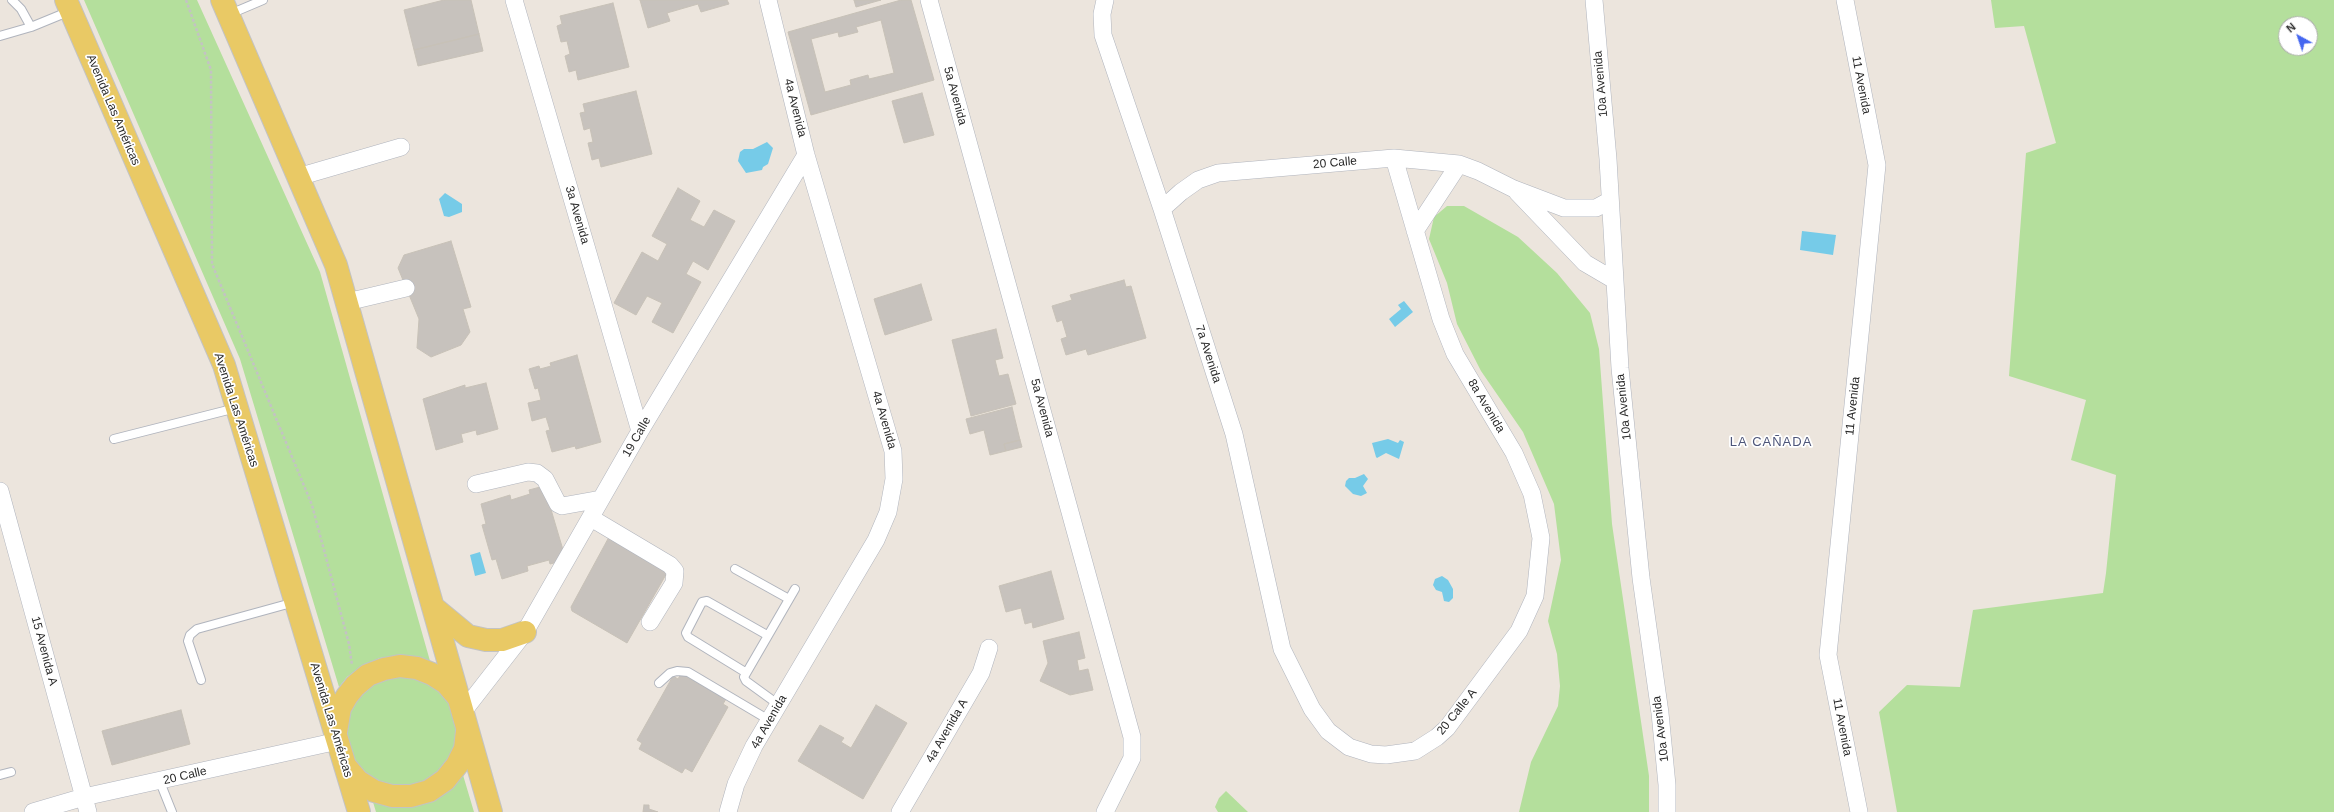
<!DOCTYPE html>
<meta charset="utf-8">
<style>
body{margin:0}
#map{position:relative;width:2334px;height:812px;overflow:hidden;background:#ece5dd;font-family:Arial,sans-serif}
canvas{display:block}
.north{position:absolute;left:2278px;top:16px;width:40px;height:40px;box-sizing:border-box;background:#fff;border:1px solid #aaa;border-radius:50%;rotate:320deg;font-size:11px;font-weight:700;line-height:16px;text-align:center;color:#2a2a2a}
.north::after{content:'';display:block;margin:auto;width:14px;height:18px;background:#4567f0;clip-path:polygon(50% 0,100% 100%,50% 72%,0 100%)}
</style>
<div id="map">
<canvas width="2334" height="812"></canvas>
<div class="north">N</div>
</div>
<script>
const g = document.querySelector('canvas').getContext('2d');
g.lineJoin = 'round';
function fillPath(path, color) { g.fillStyle = color; g.fill(path, 'evenodd'); }
const poly = rows => new Path2D(rows.map(r => 'M' + r).join(''));
function trace(path, color, width, dash) { g.strokeStyle = color; g.lineWidth = width; g.lineCap = dash ? 'butt' : 'round'; g.setLineDash(dash || []); g.stroke(path); }
function drawText(font, color, halo, rows, align = 'center') {
  g.font = font + ' Arial,sans-serif'; g.lineWidth = 3.5; g.setLineDash([]); g.textBaseline = 'middle'; g.strokeStyle = halo; g.fillStyle = color; for (const [text, x, y, turn = 0] of rows) {
    g.save(); g.translate(x, y); g.rotate((+turn || 0) * Math.PI / 180); g.textAlign = isNaN(turn) ? turn : align; if (halo) g.strokeText(text, 0, 0); g.fillText(text, 0, 0); g.restore();
  }
}
fillPath(poly([
 [84,0,197,0,320,272,430,661,419,657,400,655,380,658,362,666,347,677,339,687,240,359],
 [1991,0,2334,0,2334,812,1897,812,1879,712,1907,685,1960,687,1973,610,2103,593,2106,573,2116,475,2071,460,2086,400,2009,376,2026,153,2056,143,2024,26,1995,28],
 [2286,24,2310,24,2310,48,2286,48],
 [1447,206,1464,206,1518,237,1557,273,1590,313,1599,349,1612,524,1649,776,1649,812,1519,812,1531,762,1558,706,1560,686,1557,654,1548,621,1561,560,1554,504,1523,432,1481,371,1457,324,1447,283,1429,239,1434,217],
 [416,675,452,701,459,744,444,771,418,786,389,787,363,773,347,748,346,718,360,692,386,676],
 [463,775,474,812,376,812,373,802,391,807,413,807],
 [1226,791,1248,812,1218,812,1215,807,1219,798]
]), '#b4df9c');
fillPath(poly([
 [767,142,773,148,768,164,763,167,762,170,746,173,738,161,740,152,744,149,753,149],
 [445,193,462,204,462,212,449,217,444,216,439,199],
 [1802,231,1836,235,1833,255,1800,250],
 [1404,301,1413,312,1395,327,1389,319,1401,309,1398,305],
 [1388,439,1398,443,1400,440,1404,442,1399,459,1386,453,1377,458,1376,457,1372,443],
 [1364,474,1368,479,1363,486,1367,493,1361,496,1353,494,1345,486,1346,481,1349,478,1355,478],
 [480,552,486,573,475,576,470,555],
 [1442,576,1448,580,1453,589,1453,598,1449,602,1444,601,1442,592,1436,590,1433,585,1435,579]
]), '#76cbe8');
const building = poly([
 [444,0,471,0,479,34,414,50,404,10,444,0],
 [640,0,727,0,729,4,701,12,698,4,667,13,670,21,648,28,640,0],
 [854,0,881,0,856,7,854,0],
 [901,0,911,0,934,80,811,115,788,32,901,0],
 [613,3,629,67,578,80,576,70,569,72,565,56,570,54,567,41,561,42,557,26,562,24,560,16,613,3],
 [881,20,894,73,869,79,868,75,850,80,851,85,825,92,811,39,838,32,839,37,858,32,856,27,881,20],
 [479,34,483,51,418,66,414,50,479,34],
 [636,91,652,154,601,167,599,158,592,160,588,143,593,142,590,128,584,130,580,113,585,112,583,104,636,91],
 [922,93,934,135,904,143,892,101,922,93],
 [678,188,700,201,690,220,704,227,714,210,735,221,708,270,693,261,686,274,701,282,673,333,652,322,662,303,647,296,636,315,614,303,642,252,658,261,667,244,652,236,678,188],
 [451,241,471,307,463,309,470,332,461,345,431,357,417,348,419,319,398,268,404,255,451,241],
 [1124,280,1126,287,1131,286,1146,338,1088,355,1086,349,1066,355,1061,339,1067,337,1062,320,1057,322,1052,306,1072,300,1070,295,1124,280],
 [921,284,932,320,885,335,874,299,921,284],
 [996,329,1003,358,995,360,999,376,1008,374,1016,404,971,416,952,340,996,329],
 [577,355,601,442,576,449,575,446,552,452,546,431,550,430,546,417,532,421,528,403,541,400,538,388,535,389,529,369,539,366,540,369,551,366,550,363,577,355],
 [486,383,498,429,477,435,476,430,461,434,463,442,436,450,423,399,465,385,465,388,486,383],
 [1012,407,1020,440,1004,444,1006,451,990,455,984,430,970,434,966,419,1012,407],
 [1020,440,1022,447,1006,451,1004,444,1020,440],
 [544,486,566,560,550,564,549,560,527,566,528,571,502,579,496,559,492,560,482,525,486,524,481,504,510,495,511,500,530,494,529,490,544,486],
 [609,537,668,571,627,643,572,611,571,607,609,537],
 [1051,571,1064,619,1033,628,1032,622,1025,624,1021,608,1006,612,999,586,1051,571],
 [1079,632,1085,658,1077,660,1079,671,1088,669,1093,690,1070,695,1040,681,1048,663,1043,641,1079,632],
 [681,674,726,699,723,704,728,707,692,772,685,768,682,773,639,749,642,743,637,740,673,676,678,679,681,674],
 [876,705,907,723,863,799,798,761,820,725,844,738,841,742,851,748,876,705],
 [181,710,190,744,112,765,102,731,181,710],
 [644,805,649,805,649,809,658,812,643,812,644,805]
]);
fillPath(building, '#c7c2bd');
trace(building, '#c7c1b7', 1);
const service = poly([
 [12,0,21,9,31,27],
 [230,14,263,0],
 [0,36,31,27,70,11],
 [114,439,236,408],
 [735,569,789,599],
 [745,672,688,637,686,633,702,602,707,601,767,635],
 [201,680,188,641,190,635,197,629,295,602],
 [659,683,670,673,677,671,688,672,769,720],
 [779,705,746,681,744,677,795,589],
 [0,775,11,772],
 [160,782,172,812]
]);
const minor = poly([
 [514,0,640,431],
 [929,0,1132,737,1132,758,1105,812],
 [1105,0,1102,14,1103,35,1162,209,1234,434,1282,649,1312,709,1328,731,1349,747,1371,754,1386,755,1415,751,1437,737,1447,728,1519,631,1535,596,1541,538,1532,494,1514,453,1455,354,1441,319,1394,158],
 [1594,0,1608,159,1620,368,1641,578,1660,713,1667,785,1667,812],
 [1845,0,1877,165,1828,655,1859,812],
 [298,177,401,147],
 [1517,192,1585,263,1614,280],
 [1162,209,1181,192,1198,180,1218,173,1394,158,1459,164,1478,171,1514,189,1564,208,1596,208,1609,201],
 [1415,231,1459,164],
 [347,302,406,288],
 [476,484,528,472,537,473,545,479,558,504,562,506,601,499],
 [0,491,88,812],
 [591,518,670,565,675,571,674,583,650,622],
 [462,713,525,632,640,431,806,155],
 [33,812,84,797,338,741],
 [728,812,736,784,754,746,876,540,888,512,894,479,893,451,806,155,768,0],
 [900,812,981,673,989,648]
]);
const primary = poly([
 [66,0,224,365,359,812],
 [222,0,336,265,491,812],
 [433,607,468,636,486,640,502,640,525,632],
 [336,732,340,708,347,696,355,686,368,675,384,669,400,666,417,668,432,674,446,683,457,696],
 [347,768,358,781,374,791,392,796,411,796,429,791,445,780,457,765,465,749,467,731]
]);
trace(service, '#b0b4bd', 10);
trace(minor, '#b0b4bd', 18);
trace(primary, '#c3c3c3', 24);
trace(poly([
 [186,0,211,70,212,264,312,505,349,644,352,665]
]), '#c3c3c3', 2.5, [3, 2]);
trace(service, '#fff', 8);
trace(minor, '#fff', 17);
trace(primary, '#e9c965', 22);
drawText('12px', '#2a2a2a', '#fff', [
 ["10a Avenida",1601,84,-95],
 ["11 Avenida",1861,85,79],
 ["5a Avenida",955,96,75],
 ["4a Avenida",795,108,76],
 ["Avenida Las Américas",113,110,67],
 ["20 Calle",1335,163,-5],
 ["3a Avenida",577,215,74],
 ["7a Avenida",1208,354,72],
 ["8a Avenida",1486,406,59],
 ["11 Avenida",1853,406,-84],
 ["10a Avenida",1624,407,-96],
 ["5a Avenida",1042,408,75],
 ["Avenida Las Américas",236,410,72],
 ["4a Avenida",884,420,74],
 ["19 Calle",637,437,-60],
 ["15 Avenida A",44,651,75],
 ["20 Calle A",1457,712,-51],
 ["Avenida Las Américas",331,720,73],
 ["4a Avenida",769,722,-60],
 ["11 Avenida",1842,727,79],
 ["10a Avenida",1661,729,-97],
 ["4a Avenida A",947,731,-60],
 ["20 Calle",185,776,-13]
]);
g.letterSpacing = '1px';
drawText('13px', '#4d5579', '#fff', [
 ["LA CAÑADA",1771,442]
]);
g.letterSpacing = '0px';
</script>
